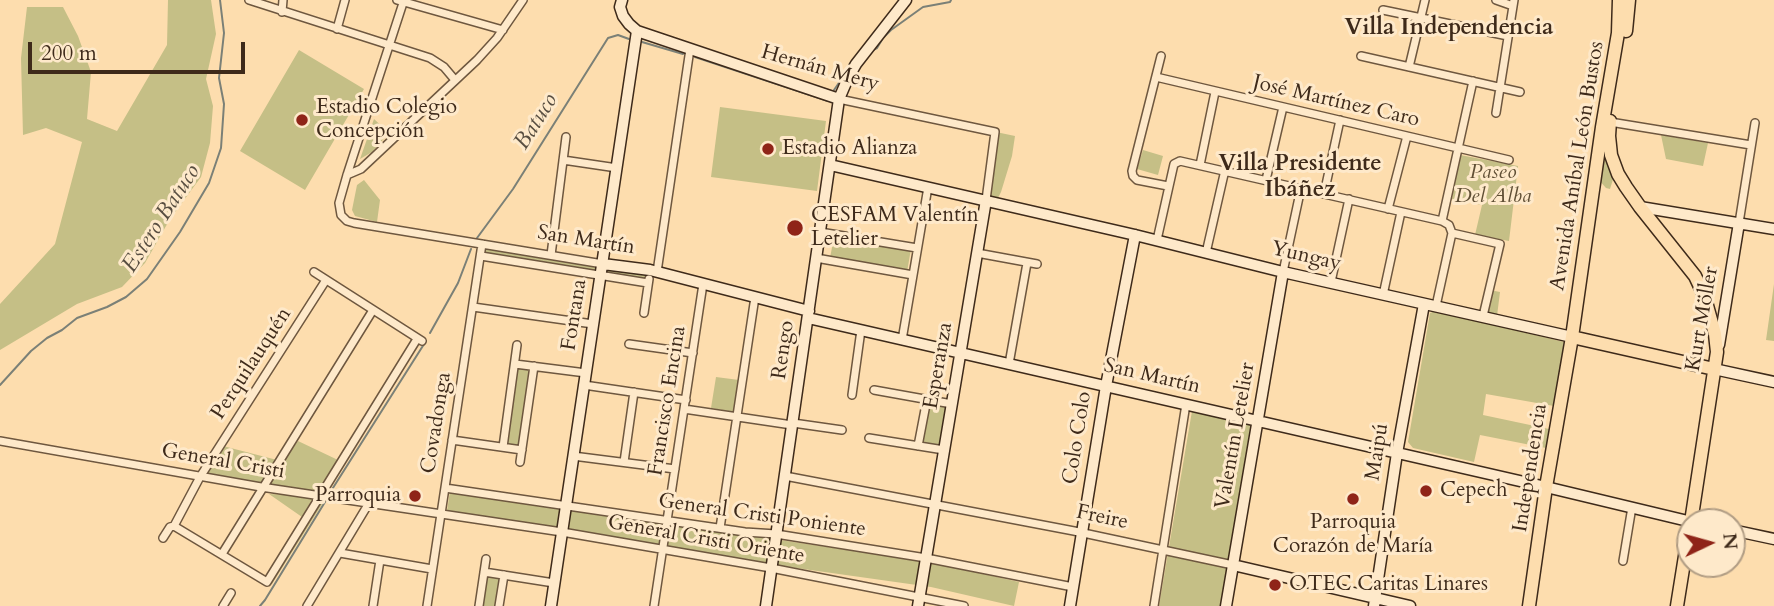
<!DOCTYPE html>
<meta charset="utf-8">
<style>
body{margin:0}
#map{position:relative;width:1774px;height:606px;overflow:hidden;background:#fdddae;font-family:Cardo,serif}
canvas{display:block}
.north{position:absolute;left:1676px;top:508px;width:70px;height:70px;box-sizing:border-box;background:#fee9ca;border:2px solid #b19d84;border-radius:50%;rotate:85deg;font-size:19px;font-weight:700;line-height:28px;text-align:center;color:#3e2a1a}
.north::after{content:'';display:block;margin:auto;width:24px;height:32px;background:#8f2418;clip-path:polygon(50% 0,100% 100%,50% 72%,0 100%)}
.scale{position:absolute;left:28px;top:42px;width:217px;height:32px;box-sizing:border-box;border:4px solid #3e2a1a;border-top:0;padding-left:9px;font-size:21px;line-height:24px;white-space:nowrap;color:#3e2a1a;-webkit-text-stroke:5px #fee9ca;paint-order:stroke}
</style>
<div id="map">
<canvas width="1774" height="606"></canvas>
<div class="north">N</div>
<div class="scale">200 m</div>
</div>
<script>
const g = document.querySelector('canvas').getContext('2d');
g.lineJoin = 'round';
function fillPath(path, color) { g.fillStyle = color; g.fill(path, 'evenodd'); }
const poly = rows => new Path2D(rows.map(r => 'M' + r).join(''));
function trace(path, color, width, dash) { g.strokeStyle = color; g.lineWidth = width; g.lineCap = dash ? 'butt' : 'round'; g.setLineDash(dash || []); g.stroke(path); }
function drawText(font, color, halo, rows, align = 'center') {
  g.font = font + ' Cardo,serif'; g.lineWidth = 6; g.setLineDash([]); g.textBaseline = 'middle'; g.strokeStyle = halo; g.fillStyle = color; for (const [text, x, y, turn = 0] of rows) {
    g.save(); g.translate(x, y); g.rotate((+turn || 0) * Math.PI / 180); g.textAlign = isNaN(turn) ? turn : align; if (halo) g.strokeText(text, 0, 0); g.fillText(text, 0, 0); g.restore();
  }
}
fillPath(poly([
 [168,0,211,0,216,34,206,79,213,106,210,143,201,177,170,219,145,263,122,287,77,304,0,350,0,304,55,244,82,142,46,128,23,135,21,58,27,7,63,7,78,36,91,72,87,119,117,131,167,45],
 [299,50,364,89,305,190,240,151],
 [720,107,826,121,817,191,711,177],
 [374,119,389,133,372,152,360,159],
 [996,132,1015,136,1012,156,1001,192,997,200,988,198],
 [1661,135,1708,143,1703,166,1666,159],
 [1605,144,1615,173,1610,189,1606,188,1598,179],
 [1143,150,1163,156,1158,175,1137,169],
 [1460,155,1518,166,1509,241,1475,235,1482,205,1452,199],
 [364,180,380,200,377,222,355,216,352,210,357,185],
 [834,237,911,249,907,272,830,258],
 [485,248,648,272,646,280,484,255],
 [1774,284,1774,341,1766,340],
 [1490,290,1500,292,1497,316,1486,313],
 [1435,311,1564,342,1554,406,1486,394,1483,415,1549,429,1546,448,1480,435,1474,462,1413,448,1408,442,1430,313],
 [517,367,532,369,521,448,505,445],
 [716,377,739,380,734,412,711,408],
 [928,401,951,405,943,449,920,445],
 [1192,411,1251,424,1220,606,1159,606],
 [298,441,338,460,317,492,266,485],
 [223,446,277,460,262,484,206,476],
 [450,491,771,538,767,563,447,511],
 [269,494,314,496,302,517],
 [320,497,326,498,272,584,269,582],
 [780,540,934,563,1019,582,1014,606,931,587,775,565],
 [487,575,501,578,497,606,482,606]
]), '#c5bf86');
trace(poly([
 [642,42,683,54],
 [873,50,877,48,883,38,891,30,923,7,950,2,951,0],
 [695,57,828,101],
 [834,90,843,77],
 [477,238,513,189,608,38,618,35,629,39],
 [430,333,458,283,471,249],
 [0,385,31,351,47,338,62,330,77,318,107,307,126,297,147,279,180,232,209,183,221,148,224,104,219,78,224,33,220,0],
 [331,491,426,341],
 [260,606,265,600,325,502]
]), '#7b8077', 2);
const street = poly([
 [249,0,430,58,444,67,455,80],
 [397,0,503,30],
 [404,0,347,175,339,203,341,215,347,221,354,223,603,264],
 [1496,0,1513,6],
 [1383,10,1508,36],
 [282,12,283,0],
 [337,29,345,0],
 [1161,56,1132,171,1133,176,1137,180,1168,186],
 [1361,56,1520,92],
 [1409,67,1425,0],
 [1156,77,1509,160],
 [839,99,995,132,986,200],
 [1496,113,1514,0],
 [1610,122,1751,145],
 [563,160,617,168],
 [1200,165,1215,92],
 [347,175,361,169,477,60,497,38,523,0],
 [1266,180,1283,107],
 [1324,194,1340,120],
 [1388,209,1407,136],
 [1442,221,1473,81],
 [1739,223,1755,123],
 [820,232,917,248],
 [1452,233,1500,244,1483,316],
 [1157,240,1174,164,1180,161,1442,221,1449,225,1452,233],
 [977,253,1037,264],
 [1206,253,1225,170],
 [551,255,566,137],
 [481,256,648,283],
 [816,258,913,275],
 [314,272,422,341],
 [657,272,690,49],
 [1283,272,1301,188],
 [1331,282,1349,199],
 [1383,295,1401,212],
 [1436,306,1452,233],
 [473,307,593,324],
 [644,313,649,279],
 [902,340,928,187],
 [629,344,693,353],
 [515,364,586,373],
 [1009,364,1027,263],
 [584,385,686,400],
 [874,390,952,404],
 [852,395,861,330],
 [684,409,792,425],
 [793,423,842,430],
 [869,438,944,450],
 [452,440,522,450],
 [0,441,261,487,562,532,771,568,964,606],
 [918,446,927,399],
 [503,447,517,345],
 [573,456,675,469],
 [520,462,534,366],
 [624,462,634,392],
 [785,476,1074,531,1233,565],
 [445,488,745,532,776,534,926,558,1073,587],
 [174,526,267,582,417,339],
 [720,528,755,297],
 [163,538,170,527,174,526,200,477,326,280],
 [340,553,432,569],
 [222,554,373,310],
 [1623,561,1632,507],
 [484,572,554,583],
 [223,606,231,593],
 [307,606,369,503],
 [373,606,380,560],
 [427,606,482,244],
 [479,606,486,559],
 [499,606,504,575],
 [654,606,703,284],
 [1154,606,1186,404]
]);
const secondary = poly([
 [622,0,620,7,623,16,629,24,637,31,839,99],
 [830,165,1135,235,1283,272,1572,337],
 [1640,207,1774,229],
 [603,264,650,270,809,311],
 [808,318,1546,487,1692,522],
 [1719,345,1739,223],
 [1714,369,1774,382],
 [1732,530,1774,539],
 [1233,565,1410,606],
 [551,606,637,31],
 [766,606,839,99,848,78,856,64,906,0],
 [918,606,986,200],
 [1070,606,1106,386,1135,235],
 [1226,606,1283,272],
 [1374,606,1397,453,1424,304]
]);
const primary = poly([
 [1626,31,1629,0],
 [1610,121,1609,136,1611,155,1618,174,1626,187,1640,207,1695,276,1704,295,1715,334,1717,352,1691,522],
 [1572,337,1714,369],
 [1529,606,1546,487,1572,337,1602,127,1618,33,1619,0],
 [1677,606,1690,525]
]);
trace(street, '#6e573f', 10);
trace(secondary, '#3e2a1a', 13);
trace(primary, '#3e2a1a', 15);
trace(street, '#fee9ca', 7);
trace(secondary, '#fee9ca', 10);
trace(primary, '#fdddae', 12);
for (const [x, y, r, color] of [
 [302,120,7,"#8f2418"],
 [768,149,7,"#8f2418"],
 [795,228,9,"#8f2418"],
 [1426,491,7,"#8f2418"],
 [415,496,7,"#8f2418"],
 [1353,499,7,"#8f2418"],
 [1275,585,7,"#8f2418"]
]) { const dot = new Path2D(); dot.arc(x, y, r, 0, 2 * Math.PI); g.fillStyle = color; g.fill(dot); trace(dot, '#fee9ca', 2.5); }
drawText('21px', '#3e2a1a', '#fee9ca', [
 ["Hernán Mery",820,69,16],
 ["José Martínez Caro",1336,102,13],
 ["Avenida Aníbal León Bustos",1578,166,-81],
 ["San Martín",586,241,9],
 ["Yungay",1306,257,13],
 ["Fontana",575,315,-81],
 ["Kurt Möller",1703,319,-80],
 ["Rengo",784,350,-82],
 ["Perquilauquén",252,364,-57],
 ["Esperanza",939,366,-80],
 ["San Martín",1152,377,13],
 ["Francisco Encina",668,401,-81],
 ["Covadonga",437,423,-81],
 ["Valentín Letelier",1236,436,-80],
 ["Colo Colo",1078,438,-81],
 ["Maipú",1378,452,-81],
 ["General Cristi",223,462,10],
 ["Independencia",1531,468,-81],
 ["General Cristi Poniente",762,516,8],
 ["Freire",1102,518,12],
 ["General Cristi Oriente",706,540,10]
]);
drawText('21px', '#3e2a1a', '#fee9ca', [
 ["Estadio Colegio",316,108],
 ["Concepción",316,132],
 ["Estadio Alianza",782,149],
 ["CESFAM Valentín",811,216],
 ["Letelier",811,240],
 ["Cepech",1440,491],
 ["Parroquia",401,496,"right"],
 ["Parroquia",1353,523,"center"],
 ["Corazón de María",1353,547,"center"],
 ["OTEC Caritas Linares",1289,585]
], 'left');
drawText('italic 21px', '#604f35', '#fee9ca', [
 ["Paseo",1493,173],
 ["Del Alba",1493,197]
]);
drawText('bold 23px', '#3e2a1a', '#fee9ca', [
 ["Villa Independencia",1449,29],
 ["Villa Presidente",1300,165],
 ["Ibáñez",1300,191]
]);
drawText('italic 23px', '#584e41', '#fee9ca', [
 ["Batuco",537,122,-58],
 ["Estero Batuco",162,219,-57]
]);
</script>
